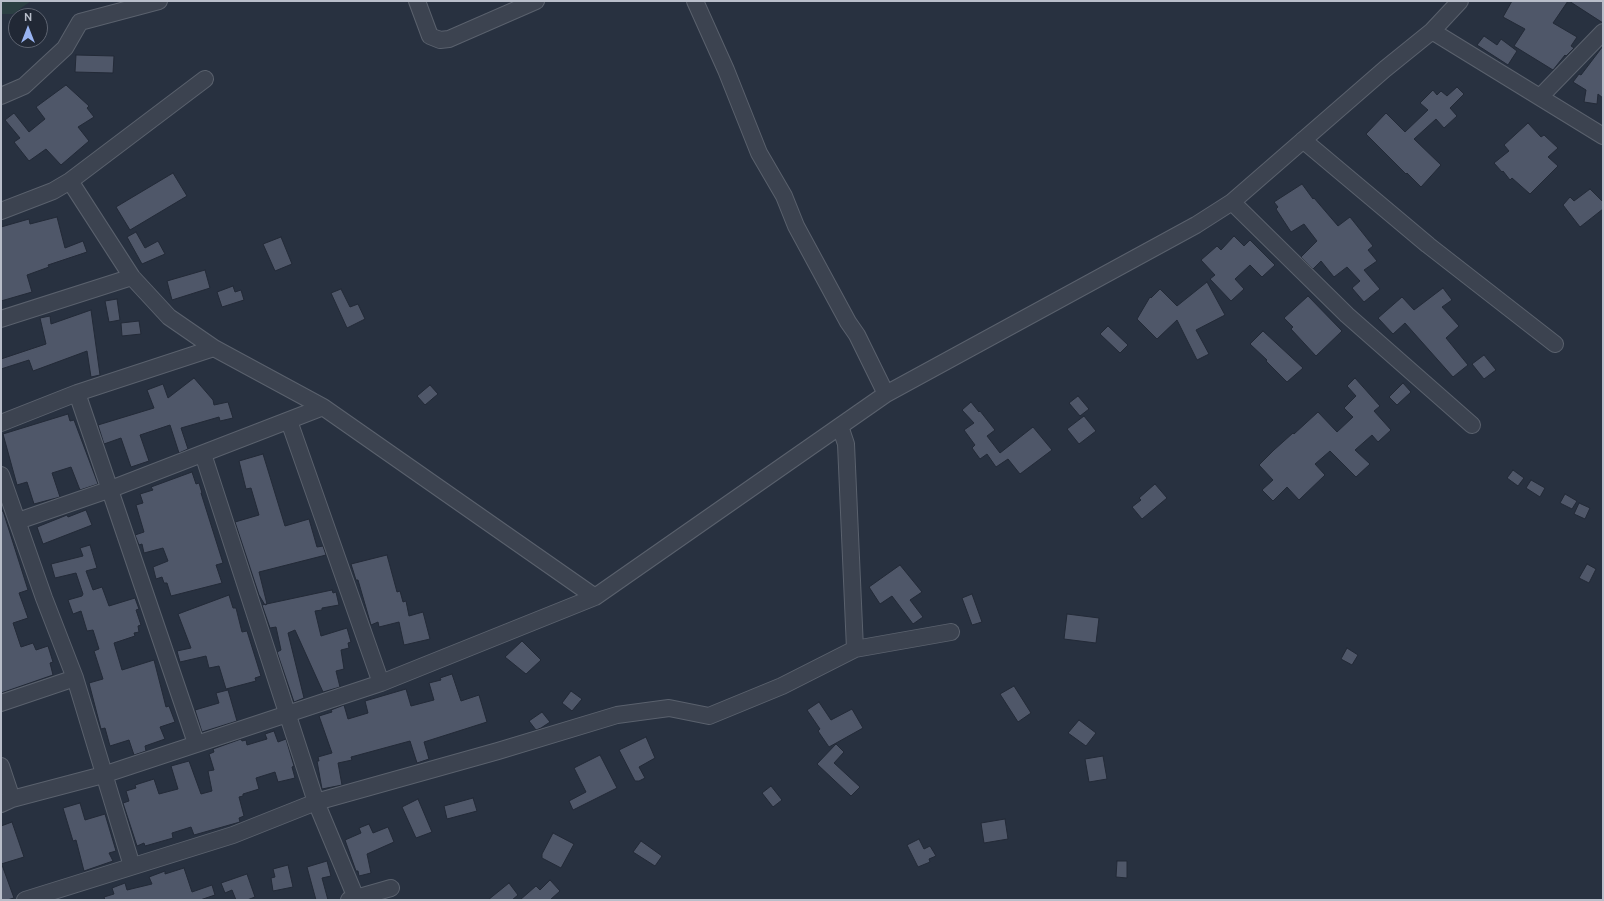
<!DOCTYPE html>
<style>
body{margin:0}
#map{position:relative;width:1604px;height:901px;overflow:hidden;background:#283140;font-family:Ubuntu,sans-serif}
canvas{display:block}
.frame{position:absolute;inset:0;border:2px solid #b9beca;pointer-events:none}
.north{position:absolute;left:8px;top:8px;width:40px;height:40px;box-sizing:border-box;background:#212835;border:1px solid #5e6471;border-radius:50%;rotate:0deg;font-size:11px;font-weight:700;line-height:16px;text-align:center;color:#b9beca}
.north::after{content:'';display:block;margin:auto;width:14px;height:18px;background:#98b3f1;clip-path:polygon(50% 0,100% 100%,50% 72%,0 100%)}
</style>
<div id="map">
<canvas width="1604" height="901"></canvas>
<div class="frame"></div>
<div class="north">N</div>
</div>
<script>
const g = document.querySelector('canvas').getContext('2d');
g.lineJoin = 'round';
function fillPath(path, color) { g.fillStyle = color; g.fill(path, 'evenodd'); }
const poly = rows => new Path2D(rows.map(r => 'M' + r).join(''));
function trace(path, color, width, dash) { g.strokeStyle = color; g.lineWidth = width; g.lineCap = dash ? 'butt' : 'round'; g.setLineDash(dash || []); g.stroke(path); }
fillPath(poly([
 [1,1,31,1,13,14,1,14]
]), '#2b3f42');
const building = poly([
 [1512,1,1568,1,1553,23,1577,37,1571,46,1574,48,1566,56,1565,55,1553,70,1514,46,1525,29,1503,17,1512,1],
 [1569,1,1603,1,1603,23,1569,1],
 [1484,36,1497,45,1501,39,1517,51,1508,65,1477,45,1484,36],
 [1603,46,1603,98,1598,94,1597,104,1584,102,1586,90,1573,82,1579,74,1581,75,1603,46],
 [76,55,114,56,113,73,75,72,76,55],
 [66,85,89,106,87,108,94,117,78,127,89,141,61,165,46,149,29,161,14,142,20,138,5,120,14,113,29,132,45,119,36,107,66,85],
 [1457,87,1464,94,1450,108,1457,116,1444,128,1436,119,1414,139,1441,165,1421,187,1407,173,1406,174,1366,134,1386,113,1405,132,1428,110,1420,103,1433,90,1437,95,1441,91,1447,96,1457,87],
 [1528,123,1541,137,1544,135,1558,148,1548,157,1558,166,1530,194,1512,178,1510,180,1503,171,1502,172,1494,163,1509,151,1504,145,1528,123],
 [173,173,187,196,130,230,116,207,173,173],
 [1302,184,1313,199,1314,198,1338,226,1350,217,1373,246,1368,250,1377,261,1364,270,1380,289,1364,302,1352,288,1360,281,1347,267,1334,277,1321,261,1313,269,1301,257,1317,241,1304,224,1291,232,1276,209,1278,207,1274,202,1302,184],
 [1590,189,1603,202,1603,209,1580,227,1563,205,1570,197,1574,201,1590,189],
 [57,217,65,248,83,241,87,252,48,265,49,267,27,275,32,292,1,301,1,227,29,219,30,224,57,217],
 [136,232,145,248,158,241,165,254,142,264,127,237,136,232],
 [1234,236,1244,246,1250,240,1275,265,1262,277,1250,265,1235,279,1244,289,1231,301,1210,279,1215,275,1201,260,1217,246,1221,250,1234,236],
 [281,237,292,264,275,271,263,244,281,237],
 [205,270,210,288,172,300,167,281,205,270],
 [1207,282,1225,315,1196,330,1209,354,1197,360,1177,320,1157,339,1137,319,1150,297,1151,298,1160,289,1177,306,1207,282],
 [233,286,235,292,241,290,244,300,222,307,217,292,233,286],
 [1443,288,1452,300,1442,307,1459,326,1446,338,1468,365,1453,377,1405,323,1393,334,1378,318,1402,297,1414,310,1443,288],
 [341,289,350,307,358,304,365,319,347,328,331,293,341,289],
 [1308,296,1342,331,1316,356,1291,329,1293,327,1284,318,1308,296],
 [117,299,120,320,109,322,105,301,117,299],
 [91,310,100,375,91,377,87,351,33,371,29,360,1,369,1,359,46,344,40,318,50,316,51,324,91,310],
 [139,321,141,334,122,336,121,323,139,321],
 [1108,326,1128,345,1120,353,1100,334,1108,326],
 [1263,331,1303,368,1287,382,1266,361,1267,360,1250,344,1263,331],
 [1484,355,1496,370,1484,379,1472,364,1484,355],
 [194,378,213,400,214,405,228,402,233,418,220,421,219,417,181,428,188,449,179,453,170,425,140,435,149,461,131,467,121,438,104,444,98,425,154,408,147,390,163,384,168,398,194,378],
 [1355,378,1380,406,1374,411,1391,430,1378,442,1372,435,1355,450,1370,464,1356,477,1330,451,1315,464,1325,475,1299,500,1287,487,1273,501,1262,490,1273,480,1259,465,1274,450,1293,433,1294,434,1318,412,1337,432,1353,417,1344,408,1356,396,1347,386,1355,378],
 [1403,383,1411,392,1397,405,1389,397,1403,383],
 [430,385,438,394,425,405,417,396,430,385],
 [1078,396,1089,409,1080,416,1069,403,1078,396],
 [971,402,979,412,980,411,995,430,987,436,1000,453,1033,427,1052,450,1020,474,1008,459,996,467,987,454,980,459,972,448,975,445,964,430,974,423,962,410,971,402],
 [68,414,70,421,74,420,98,484,80,490,71,467,52,473,60,497,34,504,27,482,17,485,3,434,68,414],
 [1084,416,1096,431,1079,444,1067,429,1084,416],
 [263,454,285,526,309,519,317,547,323,546,326,555,259,572,267,604,265,605,259,595,235,522,259,515,251,488,246,489,239,461,263,454],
 [1513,470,1524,478,1518,486,1507,478,1513,470],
 [192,472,196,484,199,483,202,493,201,493,223,563,216,565,222,583,171,596,167,583,164,583,162,577,156,579,153,567,168,561,163,548,144,553,142,544,139,545,135,535,144,532,136,505,143,503,140,494,153,490,151,487,192,472],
 [1531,480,1545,488,1540,497,1526,488,1531,480],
 [1155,484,1167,498,1142,519,1132,507,1141,500,1139,498,1155,484],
 [1565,494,1577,501,1572,509,1560,503,1565,494],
 [1579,503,1590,508,1585,519,1574,514,1579,503],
 [86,510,92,525,43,544,37,527,67,515,68,517,86,510],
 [1,511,3,511,28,590,19,593,28,618,13,623,21,647,33,643,36,650,48,646,53,662,50,663,53,675,1,693,1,511],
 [90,545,97,568,86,571,93,590,102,587,109,606,135,598,139,609,136,610,141,625,138,626,139,632,134,633,135,636,114,643,122,670,154,660,166,707,169,706,175,722,160,727,165,739,145,746,146,751,134,755,129,740,110,746,105,728,101,729,89,683,103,679,94,651,99,649,93,630,87,631,81,611,73,614,68,600,82,596,83,594,76,573,55,578,51,564,83,556,80,548,90,545],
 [387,555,397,592,400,591,403,602,406,601,409,616,423,612,430,639,404,645,399,622,379,627,378,622,371,625,358,580,356,580,351,564,387,555],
 [1587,564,1596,569,1589,583,1579,578,1587,564],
 [900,565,922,592,910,600,923,617,913,624,892,596,880,604,869,587,900,565],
 [332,590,333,593,336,592,339,605,322,608,322,610,315,611,321,636,347,628,351,642,348,643,349,648,341,650,344,669,336,671,340,687,323,692,295,630,288,633,304,698,294,702,277,652,281,650,276,627,270,628,262,605,332,590],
 [972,594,982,622,972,625,962,598,972,594],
 [229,595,233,608,236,608,242,632,247,631,261,676,255,678,256,681,226,689,219,666,209,668,206,656,180,662,177,651,191,648,178,614,229,595],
 [1067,614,1099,618,1096,643,1064,639,1067,614],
 [522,641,541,660,526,674,505,657,522,641],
 [1347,648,1358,655,1352,665,1341,659,1347,648],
 [452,674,461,701,479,695,487,722,424,742,429,759,417,763,410,741,351,757,352,760,338,763,342,785,322,789,317,761,319,761,318,757,332,753,319,716,332,712,331,710,344,705,348,719,368,713,365,701,406,689,411,706,434,700,429,683,441,680,440,678,452,674],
 [1014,686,1031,713,1018,722,1000,694,1014,686],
 [228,690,237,721,202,732,195,710,219,703,216,693,228,690],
 [571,691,582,699,572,711,562,703,571,691],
 [819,702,831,720,852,709,863,728,829,747,818,731,820,729,807,710,819,702],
 [542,712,550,722,541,728,536,730,529,721,542,712],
 [1079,720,1096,733,1086,746,1068,733,1079,720],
 [274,731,278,742,286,739,294,766,292,767,295,778,278,782,275,772,256,778,259,789,243,794,243,796,239,797,244,816,239,818,240,822,194,835,191,827,172,833,173,838,145,846,144,843,137,846,123,803,129,801,126,791,136,788,135,785,154,779,159,794,178,789,171,766,189,761,201,794,212,791,208,771,214,770,209,754,214,752,213,749,241,739,242,741,246,740,247,745,267,739,265,734,274,731],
 [646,737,655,758,639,767,645,778,639,781,635,781,619,750,646,737],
 [836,744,844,752,834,763,860,787,851,796,817,764,836,744],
 [600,755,617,788,573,810,569,801,586,792,574,768,600,755],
 [1103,756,1107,779,1089,782,1085,759,1103,756],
 [771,786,782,800,773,807,762,793,771,786],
 [473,798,477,811,447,819,444,806,473,798],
 [418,799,432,832,416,838,402,807,418,799],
 [80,803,85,820,105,814,116,851,109,853,113,861,84,871,76,840,73,841,63,808,80,803],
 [1005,819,1008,839,984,843,981,823,1005,819],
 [12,822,24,857,1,864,1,826,12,822],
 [369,824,373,833,388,827,394,842,367,854,371,873,359,876,358,871,356,871,345,840,361,833,359,828,369,824],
 [553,833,574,844,561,868,542,858,542,854,553,833],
 [919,839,924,849,930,846,936,856,929,859,930,862,918,867,907,845,919,839],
 [641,841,662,856,655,866,633,852,641,841],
 [327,861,331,876,322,878,328,900,316,900,307,867,327,861],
 [1117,861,1127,861,1127,878,1116,877,1117,861],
 [1,865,2,865,14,898,7,900,1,900,1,865],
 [288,865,293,887,273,891,271,878,275,877,273,869,288,865],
 [184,868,192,892,212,885,215,895,200,900,105,900,104,897,114,894,112,888,125,883,127,890,152,884,149,877,165,871,165,874,184,868],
 [247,874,255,897,247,900,236,900,232,890,225,893,221,883,247,874],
 [550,880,560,891,550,900,520,900,536,886,540,890,550,880],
 [509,883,518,895,512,900,488,900,509,883]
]);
fillPath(building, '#4f5769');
trace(building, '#232a37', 1);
const minor = poly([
 [417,1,430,36,440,40,449,39,536,1],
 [695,1,726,70,759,153,784,196,796,226,848,322,857,335,886,394],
 [1432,31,1603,136],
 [1,96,24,86,65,48,80,22,159,1],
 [1541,96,1603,32],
 [1303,140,1428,245,1555,344],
 [70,181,205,79],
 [1232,202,1347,315,1472,425],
 [1,211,53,191,70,181,132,277,169,317,214,348,323,407,595,597],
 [1,319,132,277],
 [77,393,196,743],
 [289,421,381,683],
 [1,423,77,393,214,348],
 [203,454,316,802,356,898],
 [1,475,44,598,75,678,132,866],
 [18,521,111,489,323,407],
 [855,649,951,632],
 [1,703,75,678],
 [1,766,12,799,1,804],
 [12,799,103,775,381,683,595,597,886,394,1196,225,1232,202,1385,69,1432,31,1460,1],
 [25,900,233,835,316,802,498,751,617,715,669,708,709,716,782,686,855,649,846,444,840,426],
 [349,900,391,888]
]);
trace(minor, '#5a616d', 18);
trace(minor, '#3c4350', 16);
</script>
